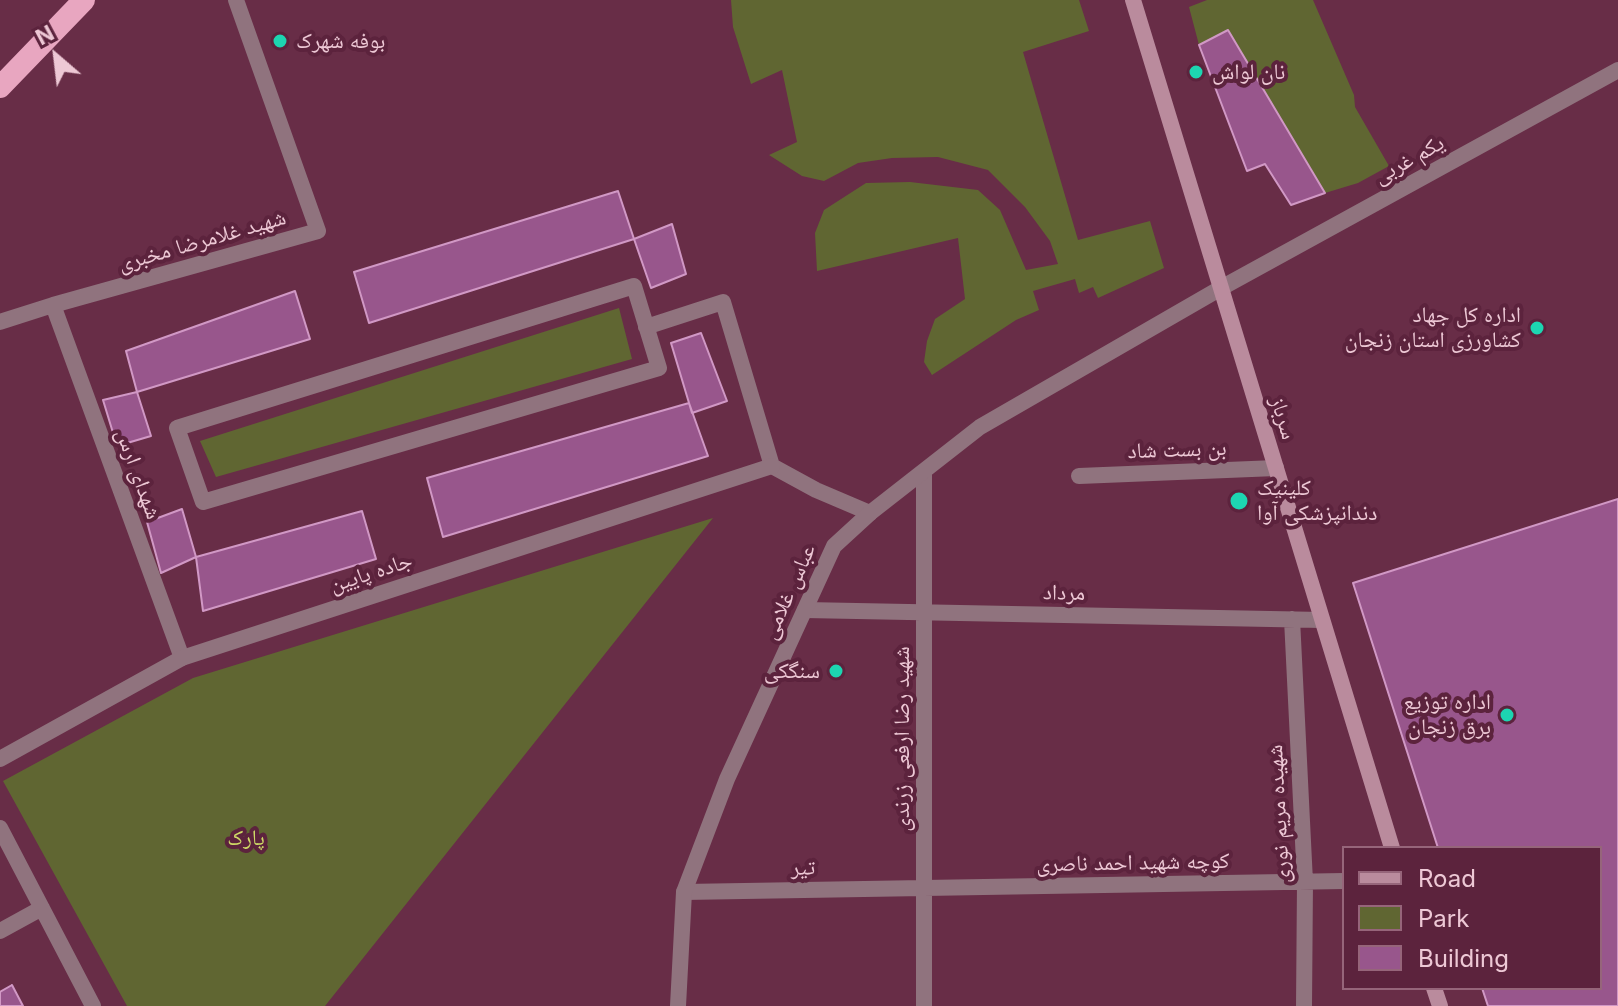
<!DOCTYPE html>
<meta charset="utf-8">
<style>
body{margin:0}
#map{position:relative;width:1618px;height:1006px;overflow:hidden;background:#682d47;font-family:Inter,sans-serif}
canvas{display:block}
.legend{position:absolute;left:1342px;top:846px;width:260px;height:144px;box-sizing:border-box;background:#5c233d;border:2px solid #96657a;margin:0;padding:10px 14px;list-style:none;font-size:24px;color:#edc8d5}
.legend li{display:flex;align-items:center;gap:16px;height:40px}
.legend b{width:40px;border:2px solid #96657a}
.north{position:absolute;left:16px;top:16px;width:80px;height:80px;-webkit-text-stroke:6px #5c233d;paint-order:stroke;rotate:332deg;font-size:22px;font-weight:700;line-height:32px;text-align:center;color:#edc8d5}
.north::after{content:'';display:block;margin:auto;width:28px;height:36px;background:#edc8d5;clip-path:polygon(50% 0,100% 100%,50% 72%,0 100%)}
</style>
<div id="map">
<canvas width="1618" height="1006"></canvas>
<ul class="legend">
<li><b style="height:10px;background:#ba8b9d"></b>Road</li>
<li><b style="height:22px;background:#606632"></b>Park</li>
<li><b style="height:22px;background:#98568c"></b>Building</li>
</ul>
<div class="north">N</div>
</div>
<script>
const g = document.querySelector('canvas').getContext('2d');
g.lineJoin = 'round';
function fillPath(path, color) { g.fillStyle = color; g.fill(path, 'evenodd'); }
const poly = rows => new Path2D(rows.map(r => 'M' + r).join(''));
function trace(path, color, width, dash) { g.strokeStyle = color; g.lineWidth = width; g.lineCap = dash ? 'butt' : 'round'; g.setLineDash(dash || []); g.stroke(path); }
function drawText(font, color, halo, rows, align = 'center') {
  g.font = font + ' Inter,"Noto Naskh Arabic",sans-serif'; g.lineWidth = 8; g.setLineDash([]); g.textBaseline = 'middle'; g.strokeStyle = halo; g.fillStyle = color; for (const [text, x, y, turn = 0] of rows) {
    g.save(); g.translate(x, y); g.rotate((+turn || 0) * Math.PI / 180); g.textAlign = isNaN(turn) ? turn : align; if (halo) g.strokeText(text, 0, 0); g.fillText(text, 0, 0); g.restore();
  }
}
fillPath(poly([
 [731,0,1079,0,1089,31,1023,52,1078,240,1150,221,1164,268,1098,298,1093,287,1079,293,1075,279,1033,291,1039,310,1016,320,932,375,924,362,927,341,935,319,965,299,958,238,817,271,815,233,824,210,866,183,910,182,978,190,1000,210,1026,270,1058,264,1050,241,1025,207,988,170,938,157,892,158,858,163,824,181,802,176,769,155,797,142,782,70,751,84,733,27],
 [1207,0,1313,0,1354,95,1355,107,1389,166,1358,183,1325,193,1228,30,1199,45,1189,7],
 [619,308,632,359,216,477,200,441],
 [713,518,325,1006,127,1006,3,781,193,678]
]), '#606632');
const building = poly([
 [1228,30,1325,193,1291,205,1265,164,1247,171,1199,45,1228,30],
 [618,191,634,239,369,323,354,272,618,191],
 [672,224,686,274,651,288,634,239,672,224],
 [295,291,310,339,137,392,126,351,295,291],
 [701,333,727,401,692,413,671,343,701,333],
 [137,392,151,436,117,446,103,400,137,392],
 [689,403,708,456,443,537,427,478,689,403],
 [1618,499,1618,1006,1488,1006,1482,988,1600,988,1600,848,1438,848,1353,583,1618,499],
 [182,509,196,557,161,573,147,522,182,509],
 [362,511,376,559,203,611,196,557,362,511],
 [12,985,23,1006,0,1006,0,992,12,985]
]);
fillPath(building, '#98568c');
trace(building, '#d198c5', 2);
trace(poly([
 [634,286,659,368,203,502,177,428,634,286],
 [53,305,182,658],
 [0,322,53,305,318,231,236,0],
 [646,327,723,302,772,466,816,490,870,513],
 [924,473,924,1006],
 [1079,476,1276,468],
 [805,610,1322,620],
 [1292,619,1305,882,1304,1006],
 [0,828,93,1006],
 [684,892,1344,881],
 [0,931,42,908]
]), '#90737e', 16);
trace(poly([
 [0,759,182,658,772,466],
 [678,1006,684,892,727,779,834,546,870,513,980,427,1221,288,1618,70]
]), '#90737e', 16);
trace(poly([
 [1133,0,1392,848],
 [1434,988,1440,1006]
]), '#ba8b9d', 16);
trace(poly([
 [0,87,84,0]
]), '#e8a6c0', 22);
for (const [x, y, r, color] of [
 [280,41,8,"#1dd5b1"],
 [1196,72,8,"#1dd5b1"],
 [1537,328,8,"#1dd5b1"],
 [1239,501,10,"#1dd5b1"],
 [836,671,8,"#1dd5b1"],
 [1507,715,8,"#1dd5b1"]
]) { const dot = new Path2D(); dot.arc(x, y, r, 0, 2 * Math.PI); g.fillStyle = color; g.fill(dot); trace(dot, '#5c233d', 3); }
drawText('22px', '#edc8d5', '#5c233d', [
 ["بوفه شهرک",296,41],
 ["نان لواش",1212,72],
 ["اداره کل جهاد",1521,315,"right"],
 ["کشاورزی استان زنجان",1521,340,"right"],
 ["کلینیک",1257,488],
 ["دندانپزشکی آوا",1257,513],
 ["سنگکی",820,671,"right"],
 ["اداره توزیع",1491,702,"right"],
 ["برق زنجان",1491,727,"right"]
], 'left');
drawText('22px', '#edc8d5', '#5c233d', [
 ["یکم غربی",1409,160,-29],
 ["شهید غلامرضا مخبری",202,241,-16],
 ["سرباز",1283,418,73],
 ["بن بست شاد",1177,450,-2],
 ["شهدای ارس",138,474,70],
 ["جاده پایین",371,573,-18],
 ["عباس غلامی",789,592,-66],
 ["مرداد",1064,593,1],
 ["شهید رضا ارفعی زرندی",902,739,-90],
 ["شهیده مریم نوری",1279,814,-93],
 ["کوچه شهید احمد ناصری",1133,863,-1],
 ["تیر",803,868,-1]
]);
drawText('22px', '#cfdb66', '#5c233d', [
 ["پارک",246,838]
]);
</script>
